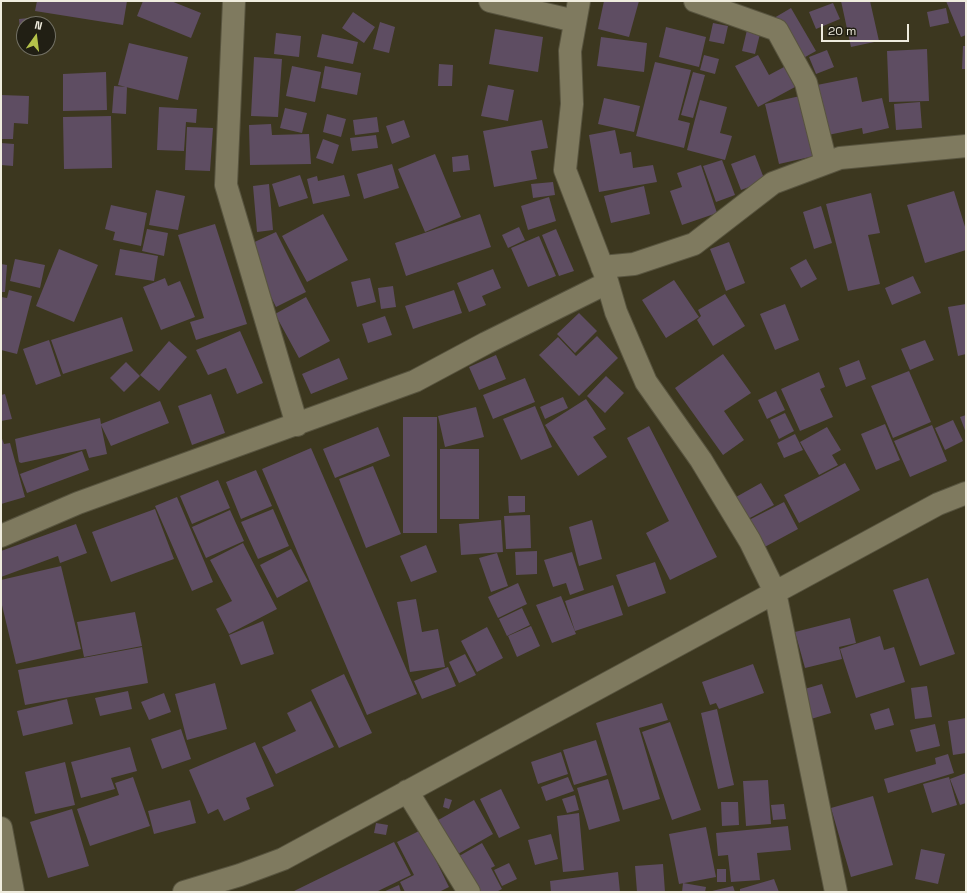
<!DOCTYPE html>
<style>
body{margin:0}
#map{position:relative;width:967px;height:893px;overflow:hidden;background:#3c371f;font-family:"Space Grotesk",sans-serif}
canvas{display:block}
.frame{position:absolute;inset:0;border:2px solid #efecde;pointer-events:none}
.north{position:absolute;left:16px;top:16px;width:40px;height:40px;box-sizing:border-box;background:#211f14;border:1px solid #737165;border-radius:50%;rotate:14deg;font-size:11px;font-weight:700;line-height:16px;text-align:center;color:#efecde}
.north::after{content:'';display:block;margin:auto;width:14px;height:18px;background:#b4c24a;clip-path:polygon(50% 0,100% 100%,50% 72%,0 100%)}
.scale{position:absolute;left:821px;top:24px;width:88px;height:18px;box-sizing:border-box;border:2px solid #efecde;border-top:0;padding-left:5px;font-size:12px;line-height:14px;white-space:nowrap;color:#efecde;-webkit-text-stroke:3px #211f14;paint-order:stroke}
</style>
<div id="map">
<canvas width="967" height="893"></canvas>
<div class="frame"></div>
<div class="north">N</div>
<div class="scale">20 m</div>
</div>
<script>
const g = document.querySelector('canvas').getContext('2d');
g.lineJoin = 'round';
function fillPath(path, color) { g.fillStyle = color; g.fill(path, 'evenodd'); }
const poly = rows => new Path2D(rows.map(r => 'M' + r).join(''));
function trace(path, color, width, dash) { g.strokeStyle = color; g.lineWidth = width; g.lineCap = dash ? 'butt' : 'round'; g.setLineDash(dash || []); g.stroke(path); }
fillPath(poly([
 [37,1,127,1,123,25,35,11],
 [143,1,171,1,201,13,191,38,137,16],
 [604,1,639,1,629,37,598,29],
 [841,1,870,1,879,41,851,47],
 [946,1,966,1,966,35,961,37],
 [833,3,840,19,816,29,809,12],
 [791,8,816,51,798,61,774,18],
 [946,8,949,23,930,27,927,12],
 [353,12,375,27,364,43,342,28],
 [40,17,41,24,24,24,24,40,21,41,19,19],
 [380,22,395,27,389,53,373,49],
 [713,23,728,26,724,44,709,41],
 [666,27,706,37,699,67,659,57],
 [495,29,543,37,538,72,489,64],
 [747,30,760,34,755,54,742,51],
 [276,33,301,36,299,57,274,54],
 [322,34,358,42,353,64,317,57],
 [601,37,647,43,644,72,597,66],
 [129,43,188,57,178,100,118,85],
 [963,46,966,46,966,69,962,69],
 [927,49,929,101,889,102,887,51],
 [827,50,834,67,816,74,809,57],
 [704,55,719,59,715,74,700,70],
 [758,55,769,75,784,67,795,87,758,107,735,66],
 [254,57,282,59,278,117,251,116],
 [655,62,691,70,678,120,690,123,684,148,636,136],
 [439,64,453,65,452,86,438,86],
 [292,66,321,72,315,102,286,96],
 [325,66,361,73,357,95,321,88],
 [106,72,107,110,63,111,63,74],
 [693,72,705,75,693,118,681,115],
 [857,77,862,102,882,98,889,128,863,134,862,128,828,135,817,85],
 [488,85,514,90,508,121,481,116],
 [114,86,127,87,126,114,112,113],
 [1,95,29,96,28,124,14,123,13,139,1,139],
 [800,96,814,156,779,164,765,104],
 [604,98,640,106,634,132,598,124],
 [700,100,727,107,720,133,732,136,725,160,687,150],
 [920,102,922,128,896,130,894,104],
 [159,107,197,109,196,123,186,122,184,151,157,150],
 [285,108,307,113,302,133,280,128],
 [327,114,346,119,341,137,323,132],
 [111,116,112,168,64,169,63,117],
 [377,117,379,132,355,135,353,120],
 [404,120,410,137,392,144,386,126],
 [542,120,548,148,531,151,537,179,494,187,483,131],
 [271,124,272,135,309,134,311,164,250,165,249,125],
 [187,127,213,128,210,171,185,170],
 [615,130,620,154,631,152,633,168,653,165,657,182,599,192,589,135],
 [376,135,378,148,352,151,350,138],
 [323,139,339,145,333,164,316,158],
 [1,143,14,144,13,166,1,165],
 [435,154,461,217,425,232,398,169],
 [468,155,470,170,453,172,452,157],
 [755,155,765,181,741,190,731,164],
 [722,160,735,195,716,202,703,166],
 [392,164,399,188,364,199,357,174],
 [701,165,717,213,682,225,670,191,682,187,677,173],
 [300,175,308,198,279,207,272,184],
 [344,175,350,196,313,204,307,179,317,176,318,181],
 [553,182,555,195,533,198,531,184],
 [269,184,273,230,257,232,253,186],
 [644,186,650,214,611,223,604,196],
 [156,190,185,196,178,230,149,225],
 [954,191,966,230,966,250,925,263,907,205],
 [871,193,880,233,868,235,880,284,848,291,826,204],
 [549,197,556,221,528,230,521,206],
 [111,205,147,213,141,246,113,240,115,232,105,229],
 [821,206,832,243,814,249,803,212],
 [323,214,348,260,307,282,282,236],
 [480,214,491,247,406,276,395,243],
 [215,224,247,324,196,340,190,322,204,318,178,235],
 [519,227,525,240,508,248,502,235],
 [147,229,168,233,164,256,142,251],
 [556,229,574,271,559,276,542,235],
 [276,232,306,292,276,307,246,246],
 [539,236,556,276,528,287,511,248],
 [729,242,745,283,726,291,710,249],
 [59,249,98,265,74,322,36,306],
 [120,249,158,256,154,281,115,275],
 [15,259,45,265,40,288,10,281],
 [806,259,817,279,801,288,790,268],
 [1,264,7,265,5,292,1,292],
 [493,269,501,288,482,296,486,305,469,312,457,283],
 [913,276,921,293,892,305,885,288],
 [165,278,168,286,180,281,195,317,161,330,143,287],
 [370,278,376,302,357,307,351,282],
 [674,280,699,317,666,338,642,300],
 [393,286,396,307,381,309,378,288],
 [9,290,32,296,17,354,1,350,1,297,7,298],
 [454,290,462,313,413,329,405,306],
 [725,294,745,326,713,346,697,320,701,316,698,310],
 [306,297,330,341,299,358,275,314],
 [785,304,799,340,775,350,760,314],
 [966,304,966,354,958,356,948,307],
 [579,313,597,331,575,353,557,334],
 [385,316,392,335,368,343,362,324],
 [122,317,133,351,63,374,51,340],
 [240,331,263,383,237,394,226,368,208,375,196,350],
 [597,336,618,358,579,396,539,355,558,337,576,356],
 [49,340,61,376,36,385,23,349],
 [925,340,934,360,910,370,901,349],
 [169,341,187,357,159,391,140,375],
 [723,354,751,393,724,411,744,440,723,455,675,388],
 [496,355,506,379,479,390,469,367],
 [339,358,348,379,311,394,302,374],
 [859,360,866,379,846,387,839,368],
 [126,362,140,376,124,392,110,378],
 [909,371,931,422,893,438,871,386],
 [819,372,825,387,820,389,833,417,800,431,781,389],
 [606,376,624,393,605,413,587,396],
 [525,378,535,402,493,419,483,395],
 [776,391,785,410,767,419,758,400],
 [5,394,12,419,1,421,1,395],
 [211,394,225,433,192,445,178,406],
 [563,397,568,408,545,419,540,407],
 [586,399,606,429,593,437,607,457,578,476,545,425],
 [160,401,169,423,111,446,101,425,107,454,89,458,86,449,21,463,19,462,15,439,100,418,101,424],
 [535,406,552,447,521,460,503,419],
 [476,407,484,437,445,447,438,416],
 [785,413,794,431,779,439,770,420],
 [966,415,966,433,960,417],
 [403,417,437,417,437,533,403,533],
 [953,420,963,441,945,450,935,428],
 [885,424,900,460,876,470,861,434],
 [932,425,947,461,910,477,894,441],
 [649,426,717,557,670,580,646,533,669,521,627,438],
 [378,427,390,456,335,478,323,449],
 [827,427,841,450,832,455,838,465,819,475,800,442],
 [795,434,803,450,784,458,777,443],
 [1,436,4,444,10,443,25,497,1,504],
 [311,448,417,694,367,715,262,469],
 [440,449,479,449,479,519,440,519],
 [82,451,89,470,27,493,20,474],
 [845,463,860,490,799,523,784,495],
 [373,466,401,534,366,548,339,479],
 [256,470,272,506,241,519,226,482],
 [218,480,230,508,192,524,180,496],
 [761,483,774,505,748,519,736,497],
 [508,496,525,496,525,512,509,513],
 [177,497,213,582,192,591,155,506],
 [784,502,798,529,761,549,747,521],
 [155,509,174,559,111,582,92,532],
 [273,509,289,546,258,559,241,522],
 [230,510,244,541,206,558,192,527],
 [530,515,531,548,506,549,504,516],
 [501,520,503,552,461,555,459,524],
 [592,520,602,559,579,566,569,527],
 [76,524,87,553,60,563,58,556,1,577,1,551],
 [243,543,277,609,229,634,216,609,232,601,210,560],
 [426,545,437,572,411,582,400,556],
 [291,549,308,581,277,598,260,565],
 [537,551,537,574,516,575,515,552],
 [572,552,584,590,570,595,566,583,553,587,544,560],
 [497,553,508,586,491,592,479,558],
 [655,562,666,593,628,607,616,575],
 [61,566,81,649,16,664,1,601,1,580],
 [928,578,955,654,920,666,893,590],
 [518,583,527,604,498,618,488,597],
 [613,585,623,615,575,631,565,601],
 [561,596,576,634,552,643,536,605],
 [416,599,422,632,438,629,445,667,410,672,397,602],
 [522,608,530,625,507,636,499,619],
 [135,612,142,646,84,657,77,622],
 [850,618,856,643,839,647,842,659,805,668,795,632],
 [263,621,274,654,241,665,229,635],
 [531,626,540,646,517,657,508,636],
 [487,627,503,658,477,672,461,641],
 [880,636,884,650,894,647,905,682,856,698,840,649],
 [142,647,148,683,25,705,18,670],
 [465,654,476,675,459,683,449,662],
 [753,664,764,693,719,709,716,703,710,705,702,682],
 [448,667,456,686,422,699,414,681],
 [344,674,372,733,339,748,311,690],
 [215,683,227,729,187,740,175,694],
 [822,684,831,713,811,719,801,690],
 [927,686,932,717,915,719,911,688],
 [128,691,132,709,100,716,95,698],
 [164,693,171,712,149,720,141,702],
 [67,699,73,724,23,736,17,711],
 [311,701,334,747,276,774,262,747,296,731,287,713],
 [662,703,668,720,639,728,660,799,623,810,596,723],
 [889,708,894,725,875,730,870,714],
 [717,709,734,785,718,789,701,713],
 [966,718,966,753,953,755,948,721],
 [670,722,701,810,672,820,642,732],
 [935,724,940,746,916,752,910,730],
 [181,729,191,759,162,769,151,739],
 [596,740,607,775,574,785,563,750],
 [255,742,274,786,246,798,250,809,224,821,218,809,208,814,189,770],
 [130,747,137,771,111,778,115,789,81,798,71,762],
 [561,752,568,774,538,784,531,762],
 [948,754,954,773,888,793,884,779,936,764,935,758],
 [65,762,75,805,35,814,25,772],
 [966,773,966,803,960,805,950,779],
 [133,777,150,826,90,846,77,809,119,795,115,783],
 [568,777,574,791,546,801,541,787],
 [949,777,957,805,932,813,923,784],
 [608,779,620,821,589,830,577,788],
 [768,780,771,824,746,826,743,781],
 [501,789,520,828,499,838,480,799],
 [575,795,579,810,567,813,562,799],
 [873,796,893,865,851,877,831,808],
 [445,798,452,800,449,809,443,807],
 [190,800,196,823,154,834,148,811],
 [474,800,493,834,451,858,431,824],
 [721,802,738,802,739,825,722,826],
 [784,804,786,819,773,820,771,805],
 [72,809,89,866,48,878,30,822],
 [579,813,584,870,563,872,557,816],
 [376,823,388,825,386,835,374,833],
 [788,826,791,850,757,853,760,880,731,882,728,855,718,856,716,833],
 [706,827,716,877,679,884,669,834],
 [421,830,449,887,439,892,405,892,400,882,414,875,397,842],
 [551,834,558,859,535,865,528,840],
 [394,842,411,875,376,892,292,892],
 [482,843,495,866,491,868,502,889,496,892,473,892,454,859],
 [921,849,945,854,938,884,915,879],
 [509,863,517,879,502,886,494,870],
 [663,864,665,892,637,892,635,866],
 [717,869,726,869,726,882,717,882],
 [618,872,620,892,551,892,550,881],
 [774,879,779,892,740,892,740,889],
 [683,883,706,887,705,892,682,892],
 [399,885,401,892,383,892],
 [733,886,735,892,712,892,712,891]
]), '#5e4d62');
const minor = poly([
 [234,1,226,185,297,425],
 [490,1,575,21],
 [579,1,570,51,572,104,565,170,605,274,616,312,646,382,701,460,750,541,775,592,836,892],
 [695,1,777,30,806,83,826,163],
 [602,267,634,264,694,244,773,183,840,158,966,146],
 [1,536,78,503,415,381,486,343,607,283],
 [407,791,469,892],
 [1,828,13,892],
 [184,892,240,875,283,859,938,504,966,493]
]);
trace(minor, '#58543f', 24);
trace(minor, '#7f7a5f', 22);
</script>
